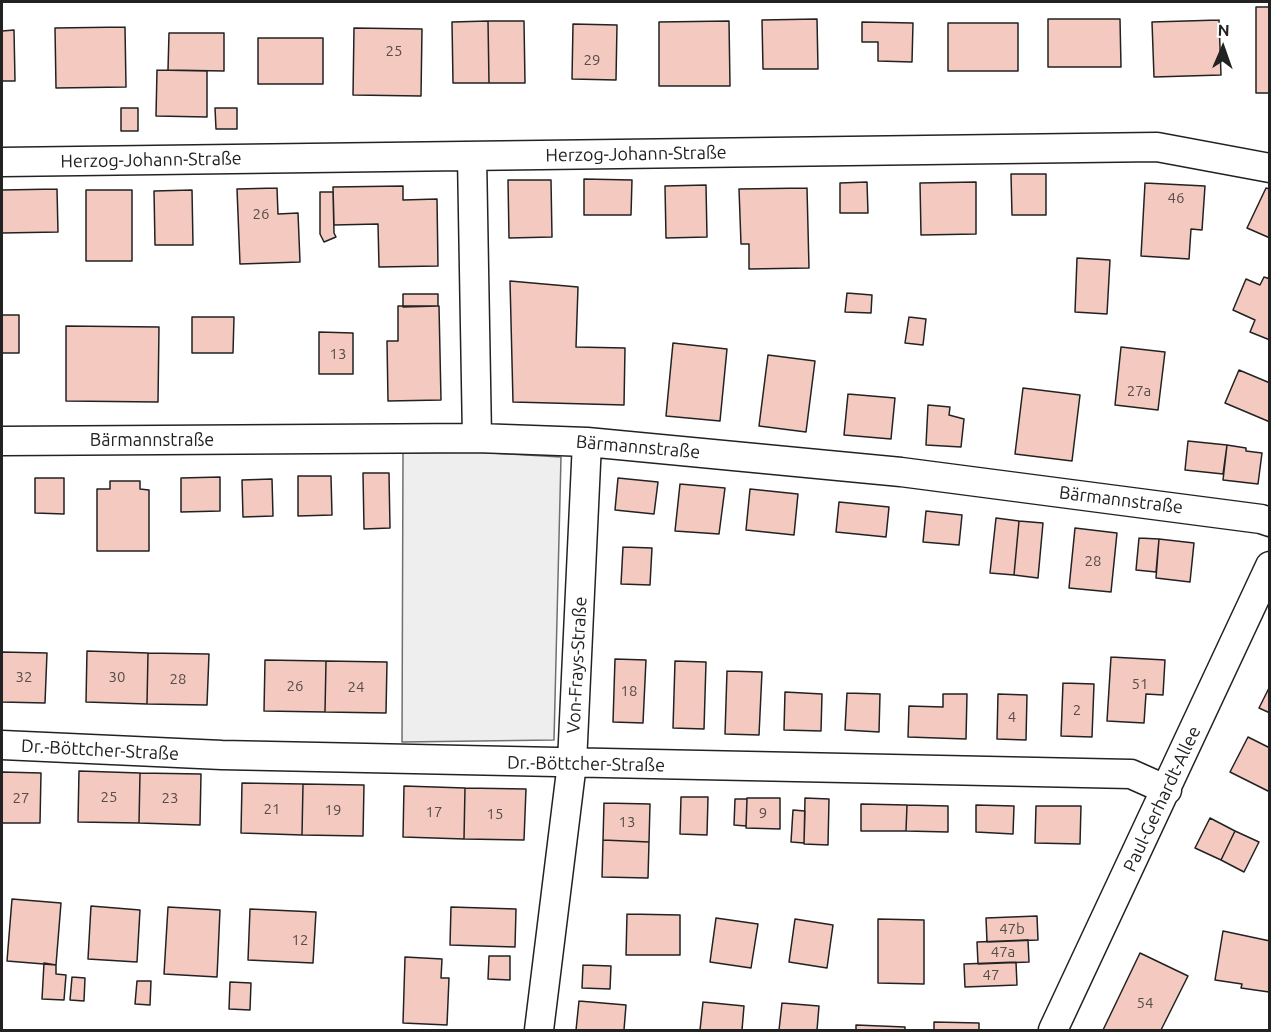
<!DOCTYPE html>
<meta charset="utf-8">
<style>
body{margin:0}
#map{position:relative;width:1271px;height:1032px;overflow:hidden;background:#fff;font-family:Ubuntu,sans-serif}
canvas{display:block}
.frame{position:absolute;inset:0;border:3px solid #222;pointer-events:none}
.north{position:absolute;left:1193px;top:18px;width:60px;height:60px;-webkit-text-stroke:4px #fff;paint-order:stroke;rotate:2deg;font-size:16px;font-weight:700;line-height:24px;text-align:center;color:#222}
.north::after{content:'';display:block;margin:auto;width:21px;height:27px;background:#222;clip-path:polygon(50% 0,100% 100%,50% 72%,0 100%)}
</style>
<div id="map">
<canvas width="1271" height="1032"></canvas>
<div class="frame"></div>
<div class="north">N</div>
</div>
<script>
const g = document.querySelector('canvas').getContext('2d');
g.lineJoin = 'round';
function fillPath(path, color) { g.fillStyle = color; g.fill(path, 'evenodd'); }
const poly = rows => new Path2D(rows.map(r => 'M' + r).join(''));
function trace(path, color, width, dash) { g.strokeStyle = color; g.lineWidth = width; g.lineCap = dash ? 'butt' : 'round'; g.setLineDash(dash || []); g.stroke(path); }
function drawText(font, color, halo, rows, align = 'center') {
  g.font = font + ' Ubuntu,sans-serif'; g.lineWidth = 4.5; g.setLineDash([]); g.textBaseline = 'middle'; g.strokeStyle = halo; g.fillStyle = color; for (const [text, x, y, turn = 0] of rows) {
    g.save(); g.translate(x, y); g.rotate((+turn || 0) * Math.PI / 180); g.textAlign = isNaN(turn) ? turn : align; if (halo) g.strokeText(text, 0, 0); g.fillText(text, 0, 0); g.restore();
  }
}
const green = poly([
 [474,452,561,457,554,740,402,742,403,453,474,452]
]);
fillPath(green, '#eee');
trace(green, '#6f6f6f', 1.5);
const building = poly([
 [1256,7,1270,7,1270,93,1256,93,1256,7],
 [817,19,818,69,763,69,762,20,817,19],
 [1048,19,1120,19,1121,67,1048,67,1048,19],
 [1219,20,1221,75,1154,77,1152,22,1219,20],
 [488,21,524,21,525,83,489,83,488,21],
 [488,21,489,83,453,83,452,22,488,21],
 [729,21,730,86,659,86,659,22,729,21],
 [862,22,913,23,912,62,878,61,878,42,862,42,862,22],
 [948,23,1018,23,1018,71,948,71,948,23],
 [573,24,617,25,616,80,572,79,573,24],
 [125,27,126,87,56,88,55,28,125,27],
 [354,28,422,29,421,96,353,95,354,28],
 [14,30,15,81,2,81,2,31,14,30],
 [169,33,224,33,224,71,168,70,169,33],
 [258,38,323,38,323,84,258,84,258,38],
 [157,70,207,71,207,117,156,116,157,70],
 [121,108,138,108,138,131,121,131,121,108],
 [215,108,237,108,237,129,216,129,215,108],
 [1011,174,1046,174,1046,215,1012,215,1011,174],
 [584,179,632,180,631,215,584,215,584,179],
 [508,180,551,180,552,237,509,238,508,180],
 [867,182,868,213,840,213,840,183,867,182],
 [976,182,976,234,921,235,920,183,976,182],
 [1145,183,1205,186,1202,230,1191,229,1189,259,1141,256,1145,183],
 [706,185,707,237,666,238,665,186,706,185],
 [403,186,403,200,437,199,438,266,379,267,378,224,334,225,333,187,403,186],
 [277,188,278,214,298,213,300,262,240,264,237,189,277,188],
 [807,188,809,268,749,269,749,244,741,244,739,189,807,188],
 [1266,188,1270,189,1270,238,1247,228,1266,188],
 [57,189,58,232,2,233,2,190,57,189],
 [86,190,132,190,132,261,86,261,86,190],
 [192,190,193,245,155,245,154,191,192,190],
 [320,192,333,192,334,233,336,237,324,242,320,234,320,192],
 [1077,258,1110,260,1107,314,1075,312,1077,258],
 [1264,277,1270,279,1270,340,1250,332,1255,320,1233,310,1246,279,1260,285,1264,277],
 [510,281,578,287,576,347,625,348,624,405,513,402,510,281],
 [847,293,872,295,871,313,845,312,847,293],
 [403,294,438,294,438,306,403,307,403,294],
 [398,306,439,306,441,400,388,401,387,341,398,341,398,306],
 [2,315,19,315,19,353,2,353,2,315],
 [192,317,234,317,233,353,192,353,192,317],
 [909,317,926,319,923,345,905,343,909,317],
 [66,326,159,327,158,402,66,401,66,326],
 [319,332,353,333,353,374,319,374,319,332],
 [673,343,727,349,720,421,666,416,673,343],
 [1121,347,1165,352,1158,410,1115,405,1121,347],
 [768,355,815,361,806,432,759,426,768,355],
 [1239,370,1270,383,1270,422,1225,403,1239,370],
 [1023,388,1080,395,1072,461,1015,454,1023,388],
 [848,394,895,398,891,439,844,435,848,394],
 [928,405,950,407,949,415,964,419,961,447,926,445,928,405],
 [1188,441,1227,445,1223,474,1185,470,1188,441],
 [1227,445,1246,448,1246,451,1262,453,1258,484,1223,480,1227,445],
 [363,473,389,473,390,528,364,529,363,473],
 [298,476,331,476,332,515,298,516,298,476],
 [220,477,220,511,181,512,181,478,220,477],
 [35,478,64,478,64,514,35,513,35,478],
 [618,478,658,482,654,514,615,510,618,478],
 [272,479,273,516,243,517,242,480,272,479],
 [110,481,140,481,140,489,149,490,149,551,97,551,97,489,110,489,110,481],
 [680,484,725,488,719,534,675,531,680,484],
 [750,489,798,494,794,535,746,530,750,489],
 [839,502,889,507,886,537,836,532,839,502],
 [926,511,962,515,959,545,923,542,926,511],
 [996,518,1019,521,1014,575,990,573,996,518],
 [1019,521,1043,523,1038,578,1014,575,1019,521],
 [1075,528,1117,533,1111,592,1069,588,1075,528],
 [1139,538,1159,539,1156,572,1136,570,1139,538],
 [1159,539,1194,543,1190,582,1156,578,1159,539],
 [623,547,652,548,650,585,621,584,623,547],
 [87,651,148,653,147,704,86,702,87,651],
 [2,652,47,653,45,703,2,702,2,652],
 [148,653,209,654,207,705,147,704,148,653],
 [1111,657,1165,660,1163,695,1146,694,1144,723,1107,721,1111,657],
 [615,659,646,660,643,723,613,722,615,659],
 [265,660,326,661,325,712,264,711,265,660],
 [326,661,387,662,386,713,325,712,326,661],
 [675,661,706,662,704,729,673,728,675,661],
 [727,671,762,672,759,735,725,734,727,671],
 [1063,683,1094,684,1092,737,1061,736,1063,683],
 [1270,686,1270,713,1259,708,1270,686],
 [785,692,822,694,821,731,784,730,785,692],
 [847,693,880,694,879,732,845,730,847,693],
 [943,694,967,694,966,739,908,737,909,706,943,707,943,694],
 [998,694,1027,695,1026,740,997,739,998,694],
 [1248,737,1270,748,1270,792,1230,772,1248,737],
 [79,771,140,773,139,823,78,822,79,771],
 [2,772,41,773,40,823,2,823,2,772],
 [140,773,201,774,200,825,139,823,140,773],
 [242,783,303,784,302,835,241,833,242,783],
 [303,784,364,785,363,836,302,835,303,784],
 [404,786,465,788,464,839,403,837,404,786],
 [465,788,526,789,524,840,464,839,465,788],
 [681,797,708,797,707,835,680,834,681,797],
 [747,798,780,798,780,829,746,828,747,798],
 [805,798,829,799,828,845,804,844,805,798],
 [735,799,747,799,746,826,734,825,735,799],
 [604,803,650,804,649,842,603,840,604,803],
 [861,804,907,805,906,831,861,831,861,804],
 [907,805,948,806,948,832,906,831,907,805],
 [976,805,1014,806,1013,834,976,832,976,805],
 [1036,806,1081,806,1080,844,1035,843,1036,806],
 [793,810,805,811,804,843,791,842,793,810],
 [1210,818,1235,831,1221,860,1195,848,1210,818],
 [1235,831,1259,842,1244,872,1221,860,1235,831],
 [603,840,649,842,648,878,602,877,603,840],
 [12,899,61,903,56,965,7,961,12,899],
 [91,906,140,910,137,962,88,959,91,906],
 [168,907,220,910,217,977,164,974,168,907],
 [451,907,516,909,515,947,450,945,451,907],
 [250,909,316,912,313,963,248,960,250,909],
 [627,914,680,915,680,955,626,955,627,914],
 [1037,916,1038,940,987,942,986,918,1037,916],
 [716,918,758,924,751,968,710,962,716,918],
 [795,919,833,925,827,968,789,962,795,919],
 [878,919,924,920,924,984,878,983,878,919],
 [1223,931,1270,941,1269,992,1241,988,1242,984,1215,980,1223,931],
 [1028,940,1029,962,978,964,977,942,1028,940],
 [1140,953,1188,976,1161,1030,1103,1030,1140,953],
 [489,956,510,956,510,980,488,979,489,956],
 [405,957,442,959,441,978,449,978,447,1025,403,1023,405,957],
 [1016,962,1017,985,965,987,964,964,1016,962],
 [44,963,56,965,56,974,66,975,64,1000,42,999,44,963],
 [583,965,611,966,610,989,582,988,583,965],
 [72,977,85,978,84,1001,70,1000,72,977],
 [137,981,151,981,150,1005,135,1004,137,981],
 [230,982,251,983,250,1010,229,1009,230,982],
 [579,1001,626,1005,624,1030,576,1030,579,1001],
 [703,1002,744,1006,742,1030,700,1030,703,1002],
 [782,1003,819,1006,817,1030,779,1030,782,1003],
 [934,1022,979,1023,979,1030,934,1030,934,1022],
 [856,1025,905,1027,905,1030,856,1030,856,1025]
]);
fillPath(building, '#f3c9c0');
trace(building, '#222', 1.5);
const minor = poly([
 [472,156,477,438],
 [2,162,1157,147,1270,168],
 [2,441,477,438,587,442,901,472,1261,519,1270,522],
 [2,745,222,755,1131,774,1167,790],
 [539,1030,572,763,587,442],
 [1053,1030,1270,566]
]);
trace(minor, '#222', 31);
trace(minor, '#fff', 28);
drawText('15px', '#564c4a', null, [
 ["25",394,51],
 ["29",592,60],
 ["46",1176,198],
 ["26",261,214],
 ["13",338,354],
 ["27a",1139,391],
 ["28",1093,561],
 ["32",24,677],
 ["30",117,677],
 ["28",178,679],
 ["51",1140,684],
 ["26",295,686],
 ["24",356,687],
 ["18",629,691],
 ["2",1077,710],
 ["4",1012,717],
 ["25",109,797],
 ["27",21,798],
 ["23",170,798],
 ["21",272,809],
 ["19",333,810],
 ["17",434,812],
 ["9",763,813],
 ["15",495,814],
 ["13",627,822],
 ["47b",1012,929],
 ["12",300,940],
 ["47a",1003,952],
 ["47",991,975],
 ["54",1145,1003]
]);
drawText('18px', '#222', '#fff', [
 ["Herzog-Johann-Straße",636,154,-1],
 ["Herzog-Johann-Straße",151,160,-1],
 ["Bärmannstraße",152,440],
 ["Bärmannstraße",638,447,5],
 ["Bärmannstraße",1121,500,7],
 ["Von-Frays-Straße",577,665,-87],
 ["Dr.-Böttcher-Straße",100,750,3],
 ["Dr.-Böttcher-Straße",586,764,1],
 ["Paul-Gerhardt-Allee",1162,799,-65]
]);
</script>
